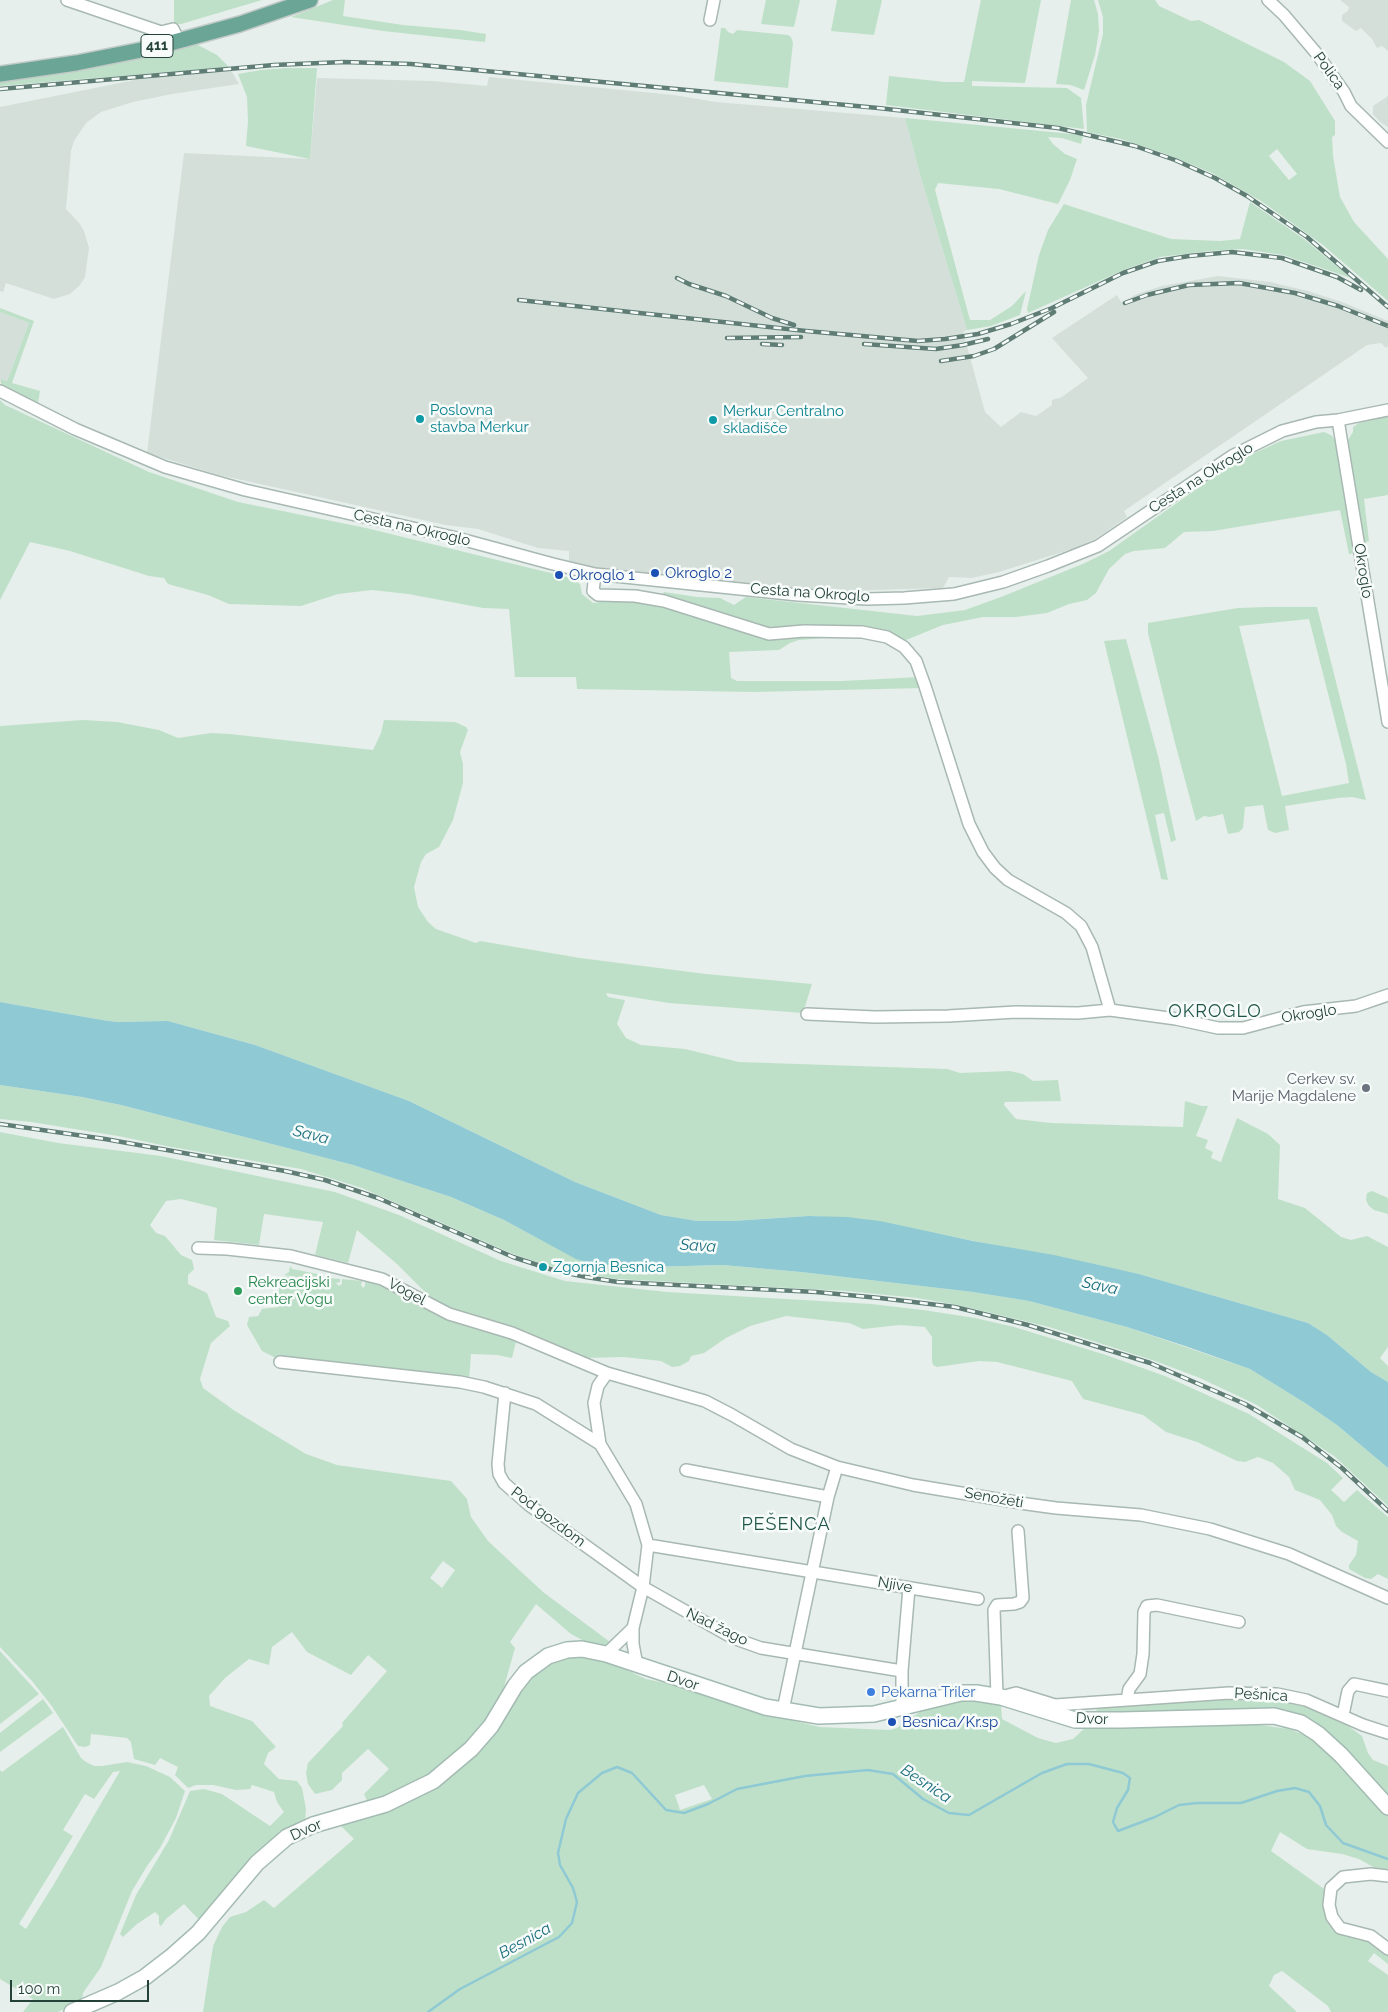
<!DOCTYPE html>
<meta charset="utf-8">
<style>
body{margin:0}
#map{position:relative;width:1388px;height:2012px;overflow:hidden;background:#e6efeb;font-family:Raleway,sans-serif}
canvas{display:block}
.scale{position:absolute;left:10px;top:1980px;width:139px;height:22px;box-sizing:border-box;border:2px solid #24423a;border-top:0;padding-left:6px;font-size:15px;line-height:18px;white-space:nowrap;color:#24423a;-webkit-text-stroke:4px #f7fbf9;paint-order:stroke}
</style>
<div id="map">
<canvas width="1388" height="2012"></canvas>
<div class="scale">100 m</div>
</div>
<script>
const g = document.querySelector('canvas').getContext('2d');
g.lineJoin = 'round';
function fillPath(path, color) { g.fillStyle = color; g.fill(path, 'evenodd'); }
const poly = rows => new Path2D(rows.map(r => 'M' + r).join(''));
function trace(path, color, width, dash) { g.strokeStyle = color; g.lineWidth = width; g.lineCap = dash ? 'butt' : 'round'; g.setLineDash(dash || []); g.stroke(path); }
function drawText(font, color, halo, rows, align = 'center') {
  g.font = font + ' Raleway,sans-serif'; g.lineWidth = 5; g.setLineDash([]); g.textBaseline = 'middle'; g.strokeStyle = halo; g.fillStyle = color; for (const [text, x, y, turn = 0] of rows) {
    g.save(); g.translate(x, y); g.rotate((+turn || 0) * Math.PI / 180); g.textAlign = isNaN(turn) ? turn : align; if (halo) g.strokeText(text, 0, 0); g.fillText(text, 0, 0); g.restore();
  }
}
fillPath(poly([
 [1340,0,1388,0,1388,51,1382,46,1377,48,1372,39,1361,28,1356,31,1342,21,1342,15,1348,11,1349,7],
 [215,67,229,67,239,84,172,94,133,102,101,112,86,123,74,141,71,151,66,209,80,224,84,231,89,248,85,277,80,285,70,294,54,299,6,283,3,292,0,291,0,107,130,81,153,73],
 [489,77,674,95,716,102,905,118,921,178,967,330,963,332,985,412,1001,427,1021,412,1036,416,1052,405,1052,400,1062,397,1088,378,1052,338,1117,295,1121,302,1137,294,1162,286,1218,276,1270,282,1308,291,1342,302,1388,321,1388,346,1386,348,1381,343,1367,345,1124,511,1127,517,1095,539,1075,548,999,572,972,578,949,577,943,588,843,591,792,588,608,570,569,563,569,551,538,548,478,529,446,525,219,475,147,453,184,153,310,159,317,78,432,81,487,86],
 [1388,96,1388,127,1380,122,1373,114,1373,106],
 [0,312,29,323,7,381,1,379,1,382,0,382]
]), '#d4dfda');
fillPath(poly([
 [174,0,262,0,181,24,175,24,174,22],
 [333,0,345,0,343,16,403,25,460,30,486,34,485,42,383,31,291,17],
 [766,0,800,0,794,27,761,24],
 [837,0,882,0,874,35,831,31],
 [981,0,1041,0,1025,83,972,81,972,86,1067,88,1081,98,1084,129,886,105,889,76,945,82,964,82],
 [1071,0,1094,0,1098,14,1099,31,1095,55,1084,90,1070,85,1056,84],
 [1098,0,1155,0,1159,6,1191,21,1199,20,1284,62,1310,81,1335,121,1335,135,1332,137,1333,156,1340,197,1354,222,1388,259,1388,301,1323,245,1261,201,1212,173,1166,154,1121,139,1087,132,1086,105,1103,34,1103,17],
 [1277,149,1297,174,1289,180,1269,156],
 [721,28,725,28,728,32,733,34,737,30,788,35,791,37,793,43,788,88,714,81],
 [196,44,217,55,229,67,0,86,0,80,94,66],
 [286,68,317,68,310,159,246,146,248,121,247,97,238,74,261,70],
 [905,118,1083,135,1081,144,1062,138,1048,137,1053,144,1065,154,1077,159,1070,180,1058,204,999,189,938,183,935,190,970,320,990,320,1012,306,1026,291,1020,315,991,326,967,330,921,178],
 [1250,202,1304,239,1351,278,1283,255,1242,249,1210,251,1160,257,1126,269,1028,313,1027,309,1039,255,1048,230,1064,204,1171,239,1220,241,1240,239],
 [0,308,34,321,12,383,40,391,38,404,1,385,1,379,7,381,29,323,0,312],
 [0,400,5,405,149,472,238,502,366,528,567,577,580,584,582,594,593,603,613,600,634,602,801,635,840,636,839,637,799,640,790,643,779,650,729,652,731,678,737,681,842,681,920,677,924,688,754,692,577,689,576,677,515,677,509,609,483,608,408,594,372,590,338,594,301,606,229,604,208,595,168,584,164,578,149,576,70,551,30,542,0,600],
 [1388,417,1388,495,1364,499,1369,541,1364,543,1348,440,1353,432,1353,427,1359,423],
 [1324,432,1331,435,1337,442,1355,553,1349,554,1340,510,1213,531,1184,532,1165,548,1134,551,1125,554,1109,569,1096,593,1087,600,1069,604,1047,613,1016,617,983,617,943,625,906,640,897,637,770,630,694,606,663,594,664,592,697,597,720,598,734,605,746,597,917,616,965,610,1001,597,1085,563,1109,551,1233,463,1281,441],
 [1266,607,1317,607,1366,800,1352,797,1338,798,1285,806,1289,830,1275,833,1268,830,1263,805,1245,807,1243,828,1239,832,1228,834,1223,814,1210,817,1204,816,1196,821,1174,739,1148,633,1148,623,1238,608],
 [1309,619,1346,764,1349,783,1282,796,1239,626],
 [1126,639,1158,756,1176,840,1171,842,1164,813,1155,815,1168,880,1161,879,1160,873,1104,641],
 [83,720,117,722,159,730,178,738,211,733,230,734,373,750,381,733,384,720,455,722,466,727,468,730,460,752,463,764,463,783,453,820,439,847,426,854,421,862,414,887,418,907,428,922,436,929,476,943,480,941,580,958,706,974,812,984,803,1013,669,1003,606,993,608,997,625,1000,617,1024,626,1038,641,1045,685,1049,739,1062,947,1069,960,1073,1010,1071,1023,1074,1033,1081,1058,1080,1061,1101,1005,1102,1004,1105,1016,1119,1051,1123,1183,1127,1185,1101,1202,1106,1208,1106,1196,1136,1208,1140,1205,1148,1213,1152,1211,1158,1221,1162,1237,1118,1268,1134,1280,1145,1278,1199,1305,1208,1341,1237,1351,1240,1367,1236,1388,1247,1388,1347,1380,1358,1388,1366,1388,1382,1371,1372,1327,1335,1308,1323,1139,1274,864,1219,808,1216,733,1221,697,1221,661,1215,575,1182,409,1101,255,1045,168,1021,117,1022,102,1020,0,1002,0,726],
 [0,1085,82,1097,121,1105,353,1165,451,1197,504,1220,543,1241,647,1267,723,1265,801,1272,973,1292,1029,1301,1127,1327,1250,1369,1305,1403,1337,1425,1388,1468,1388,1506,1334,1456,1257,1405,1200,1378,1155,1361,1049,1327,958,1305,917,1298,847,1291,617,1279,579,1273,546,1265,513,1254,362,1188,301,1169,171,1147,118,1136,31,1122,0,1119],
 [0,1132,58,1143,161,1156,335,1192,399,1215,501,1261,565,1281,667,1292,871,1304,923,1310,975,1318,1014,1327,1106,1355,1165,1376,1249,1414,1327,1463,1343,1478,1331,1490,1344,1502,1357,1490,1388,1517,1388,1579,1378,1574,1371,1579,1365,1578,1349,1569,1349,1565,1356,1555,1358,1541,1342,1532,1336,1526,1332,1515,1320,1500,1295,1490,1289,1477,1273,1463,1258,1457,1245,1462,1237,1461,1197,1442,1166,1432,1143,1415,1083,1399,1072,1381,997,1362,979,1361,937,1367,933,1365,932,1361,932,1337,925,1327,900,1325,863,1329,849,1323,786,1316,750,1326,726,1338,704,1353,691,1356,689,1361,680,1366,672,1367,661,1361,624,1357,586,1358,507,1326,445,1307,430,1297,397,1264,357,1230,348,1263,315,1255,323,1222,264,1214,259,1245,214,1240,217,1208,181,1199,166,1201,150,1225,156,1233,165,1236,181,1255,192,1260,194,1269,188,1275,188,1284,207,1293,216,1317,228,1321,230,1326,211,1343,200,1379,203,1388,235,1411,306,1454,337,1465,451,1481,467,1499,471,1517,488,1541,543,1592,610,1642,604,1647,588,1645,584,1641,571,1634,536,1604,510,1642,515,1648,502,1694,477,1737,424,1782,368,1803,364,1794,389,1769,368,1749,342,1773,342,1780,332,1790,315,1794,308,1784,306,1773,308,1763,343,1726,342,1723,387,1671,368,1655,351,1675,307,1652,292,1632,272,1647,269,1665,249,1659,225,1678,209,1696,210,1706,252,1721,276,1747,268,1753,264,1764,279,1779,297,1781,302,1788,306,1809,305,1821,272,1840,247,1862,242,1871,201,1922,184,1904,166,1919,161,1926,159,1924,159,1916,155,1912,137,1924,123,1937,120,1934,136,1895,169,1840,190,1791,204,1789,222,1794,270,1826,284,1812,277,1802,274,1792,252,1785,250,1789,236,1790,213,1785,196,1785,188,1788,175,1775,178,1767,160,1758,155,1765,134,1759,131,1742,127,1738,91,1734,90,1745,85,1747,78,1746,51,1705,32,1681,0,1647],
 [443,1561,455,1570,442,1588,430,1578],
 [1372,1191,1388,1198,1388,1214,1374,1210,1369,1206,1366,1200,1367,1193],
 [290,1266,292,1269,318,1274,317,1280,284,1275,289,1272],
 [283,1276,313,1280,316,1284,319,1277,340,1279,340,1282,336,1283,339,1286,342,1284,342,1279,362,1281,361,1285,363,1288,365,1286,365,1281,382,1283,414,1304,448,1318,530,1345,516,1342,512,1358,497,1355,471,1354,469,1380,276,1358,262,1351,247,1325,249,1317,258,1316,262,1309,279,1307,279,1283],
 [0,1651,39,1694,0,1724],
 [577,1654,603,1659,646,1679,684,1687,794,1721,820,1727,890,1730,897,1728,927,1707,948,1702,977,1699,997,1701,1001,1705,1002,1719,1038,1738,1056,1743,1073,1739,1086,1727,1238,1722,1289,1729,1312,1738,1337,1757,1388,1815,1388,1871,1382,1872,1359,1859,1342,1854,1307,1849,1280,1832,1271,1851,1327,1891,1329,1916,1388,1953,1388,1964,1374,1953,1368,1961,1388,1975,1388,2012,1331,2012,1328,2006,1282,1971,1274,1975,1269,1986,1297,2012,203,2012,213,1946,222,1927,230,1917,246,1912,264,1900,274,1908,354,1839,341,1826,418,1796,521,1686,550,1661],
 [704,1785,712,1799,680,1810,675,1795],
 [1230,1695,1298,1701,1341,1721,1362,1736,1368,1753,1373,1760,1388,1766,1388,1797,1331,1737,1263,1710,1097,1712,1096,1707],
 [43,1699,53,1713,0,1752,0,1733],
 [63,1727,81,1758,86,1762,94,1766,102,1766,127,1762,146,1766,170,1777,185,1791,176,1818,160,1848,147,1866,132,1891,101,1967,83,1993,82,2001,58,2012,23,2012,33,1999,0,1979,0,1770,2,1772],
 [120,1771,54,1884,26,1929,19,1924,73,1836,63,1830,85,1794,94,1799,113,1772]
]), '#bfe0c8');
fillPath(poly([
 [0,1002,102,1020,117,1022,168,1021,255,1045,409,1101,575,1182,661,1215,697,1221,733,1221,808,1216,847,1217,880,1221,973,1241,1054,1255,1139,1274,1308,1323,1327,1335,1371,1372,1388,1382,1388,1468,1337,1425,1305,1403,1250,1369,1188,1347,1127,1327,1029,1301,973,1292,801,1272,723,1265,647,1267,592,1264,576,1259,504,1220,451,1197,353,1165,121,1105,82,1097,0,1085]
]), '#8ec9d4');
trace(poly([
 [428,2012,460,1989,559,1937,572,1923,577,1902,573,1888,560,1865,558,1853,566,1819,578,1793,602,1773,617,1767,632,1773,666,1810,684,1813,708,1804,737,1789,805,1776,868,1770,893,1774,923,1799,949,1813,969,1815,1042,1773,1067,1764,1089,1764,1123,1773,1130,1778,1128,1790,1117,1808,1113,1822,1118,1831,1155,1817,1179,1805,1197,1803,1241,1803,1277,1791,1295,1788,1309,1792,1320,1806,1326,1825,1343,1843,1388,1859]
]), '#8ec9d4', 2.5);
const street = poly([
 [67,0,161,32,173,29,179,41],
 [1268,0,1284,15,1317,54,1344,92,1351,106,1388,142],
 [710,20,714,0],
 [0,391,75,429,165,467,245,490,457,538,553,564,595,574,798,595,867,599,904,598,954,594,1003,582,1048,566,1098,546,1232,456,1282,431,1316,422,1338,420,1388,410],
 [1338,420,1388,722],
 [595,574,593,591,598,595,635,596,664,601,769,634,804,631,862,632,887,637,904,647,916,661,925,686,969,824,983,852,995,868,1008,880,1066,913,1081,926,1092,947,1110,1010,1176,1019,1218,1028,1243,1028,1303,1012,1356,1006,1388,995],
 [807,1014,875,1017,948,1016,1016,1012,1078,1013,1110,1010],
 [198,1248,227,1249,291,1256,382,1279,449,1314,512,1333,607,1373,705,1401,732,1415,791,1449,837,1467,913,1485,1027,1504,1056,1508,1141,1515,1210,1529,1289,1554,1388,1598],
 [280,1362,460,1382,484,1387,536,1404,600,1444],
 [607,1373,598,1386,594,1403,600,1444,636,1504,648,1545,643,1587,633,1628,633,1644,637,1665],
 [505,1393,498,1464,499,1474,504,1483,529,1505,643,1587,733,1638,761,1648,902,1671],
 [686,1470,828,1497],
 [648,1545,978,1599],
 [606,1654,633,1628],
 [997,1696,994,1610,997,1605,1014,1604,1020,1602,1023,1598,1018,1531],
 [1001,1697,1016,1693,1055,1705,1229,1693,1277,1694,1306,1700,1363,1725,1388,1733],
 [1127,1700,1129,1689,1140,1674,1143,1654,1144,1612,1147,1606,1157,1605,1239,1622],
 [902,1708,902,1671,909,1588],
 [783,1710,828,1497,837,1467],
 [1343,1715,1348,1691,1354,1684,1388,1691],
 [1388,1876,1371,1874,1343,1877,1331,1888,1329,1905,1332,1917,1340,1928,1371,1936,1388,1949]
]);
const secondary = poly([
 [72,2012,118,1992,145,1977,171,1957,198,1933,257,1863,287,1837,313,1825,386,1804,433,1781,471,1749,491,1726,515,1686,526,1672,548,1656,567,1650,582,1649,606,1654,765,1707,819,1716,874,1714,961,1693,976,1693,1001,1697,1075,1720,1122,1720,1274,1716,1301,1723,1318,1734,1341,1755,1388,1807]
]);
const primary = poly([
 [0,74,76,63,156,47,240,24,310,0]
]);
trace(street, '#a8b8b2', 14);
trace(secondary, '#a4bbb3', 18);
trace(primary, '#c2cac8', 18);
trace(street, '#fff', 11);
trace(secondary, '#fff', 15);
trace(primary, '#6aa596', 15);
const rail = poly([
 [0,89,274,65,344,62,411,64,878,108,1058,128,1135,146,1175,160,1215,178,1247,196,1307,237,1388,307],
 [677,278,689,284,726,296,772,318,794,325],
 [519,300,806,331,918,341,945,339,978,334,1011,324,1052,308,1123,273,1158,261,1189,256,1232,252,1282,258,1337,277,1361,290],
 [1125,303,1147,295,1189,285,1239,283,1295,293,1338,306,1388,326],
 [727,338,801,337],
 [762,344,782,345],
 [864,344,936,349,963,345,988,339],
 [941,361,974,356,994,349,1054,312],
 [0,1124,105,1139,285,1171,325,1180,378,1198,513,1257,553,1270,586,1277,618,1282,816,1292,880,1298,955,1307,1028,1325,1150,1363,1245,1404,1302,1437,1342,1468,1388,1511]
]);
trace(rail, '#5f7d75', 4.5);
trace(rail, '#f7fbf9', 2.5, [8]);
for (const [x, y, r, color] of [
 [420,419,5,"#0f9aa8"],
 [713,420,5,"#0f9aa8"],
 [655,573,5,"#1a4fb4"],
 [559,575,5,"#1a4fb4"],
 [1366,1088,5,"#6b7280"],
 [543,1267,5,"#0f9aa8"],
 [238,1291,5,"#2e9e5b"],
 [871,1692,5,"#3f7fe0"],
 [892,1722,5,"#1a4fb4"]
]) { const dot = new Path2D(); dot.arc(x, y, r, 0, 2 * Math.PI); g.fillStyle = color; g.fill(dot); trace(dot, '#f7fbf9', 2); }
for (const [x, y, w] of [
 [157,46,32]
]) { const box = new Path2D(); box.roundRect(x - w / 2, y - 11.5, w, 23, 4); g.fillStyle = '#f7fbf9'; g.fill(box); trace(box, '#24423a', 1); }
drawText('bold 14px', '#24423a', null, [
 ["411",157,46]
]);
drawText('15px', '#24423a', '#f7fbf9', [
 ["Polica",1329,71,54],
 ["Cesta na Okroglo",1201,478,-32],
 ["Cesta na Okroglo",412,528,13],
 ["Okroglo",1363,571,81],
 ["Cesta na Okroglo",810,593,4],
 ["Okroglo",1309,1014,-9],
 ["Vogel",407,1292,28],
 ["Senožeti",994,1498,10],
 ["Pod gozdom",548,1517,37],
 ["Njive",895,1585,10],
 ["Nad žago",717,1627,26],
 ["Dvor",683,1681,19],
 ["Pešnica",1261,1695,3],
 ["Dvor",1092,1719,3],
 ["Dvor",306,1830,-24]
]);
drawText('15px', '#0d838f', '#f7fbf9', [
 ["Poslovna",430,410],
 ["stavba Merkur",430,427],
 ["Merkur Centralno",723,411],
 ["skladišče",723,428],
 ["Zgornja Besnica",553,1267]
], 'left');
drawText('15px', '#164399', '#f7fbf9', [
 ["Okroglo 2",665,573],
 ["Okroglo 1",569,575],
 ["Besnica/Kr.sp",902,1722]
], 'left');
drawText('15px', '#5b616d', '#f7fbf9', [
 ["Cerkev sv.",1356,1079],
 ["Marije Magdalene",1356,1096]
], 'right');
drawText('15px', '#27864d', '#f7fbf9', [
 ["Rekreacijski",248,1282],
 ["center Vogu",248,1299]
], 'left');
drawText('15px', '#366cbe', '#f7fbf9', [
 ["Pekarna Triler",881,1692]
], 'left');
drawText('italic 16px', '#1c6f80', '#f7fbf9', [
 ["Sava",311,1135,14],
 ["Sava",698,1246,3],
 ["Sava",1100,1286,12],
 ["Besnica",926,1784,33],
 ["Besnica",525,1941,-29]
]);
g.letterSpacing = '1px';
drawText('18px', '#1f5548', '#f7fbf9', [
 ["OKROGLO",1215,1012],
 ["PEŠENCA",786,1525]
]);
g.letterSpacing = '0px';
</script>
